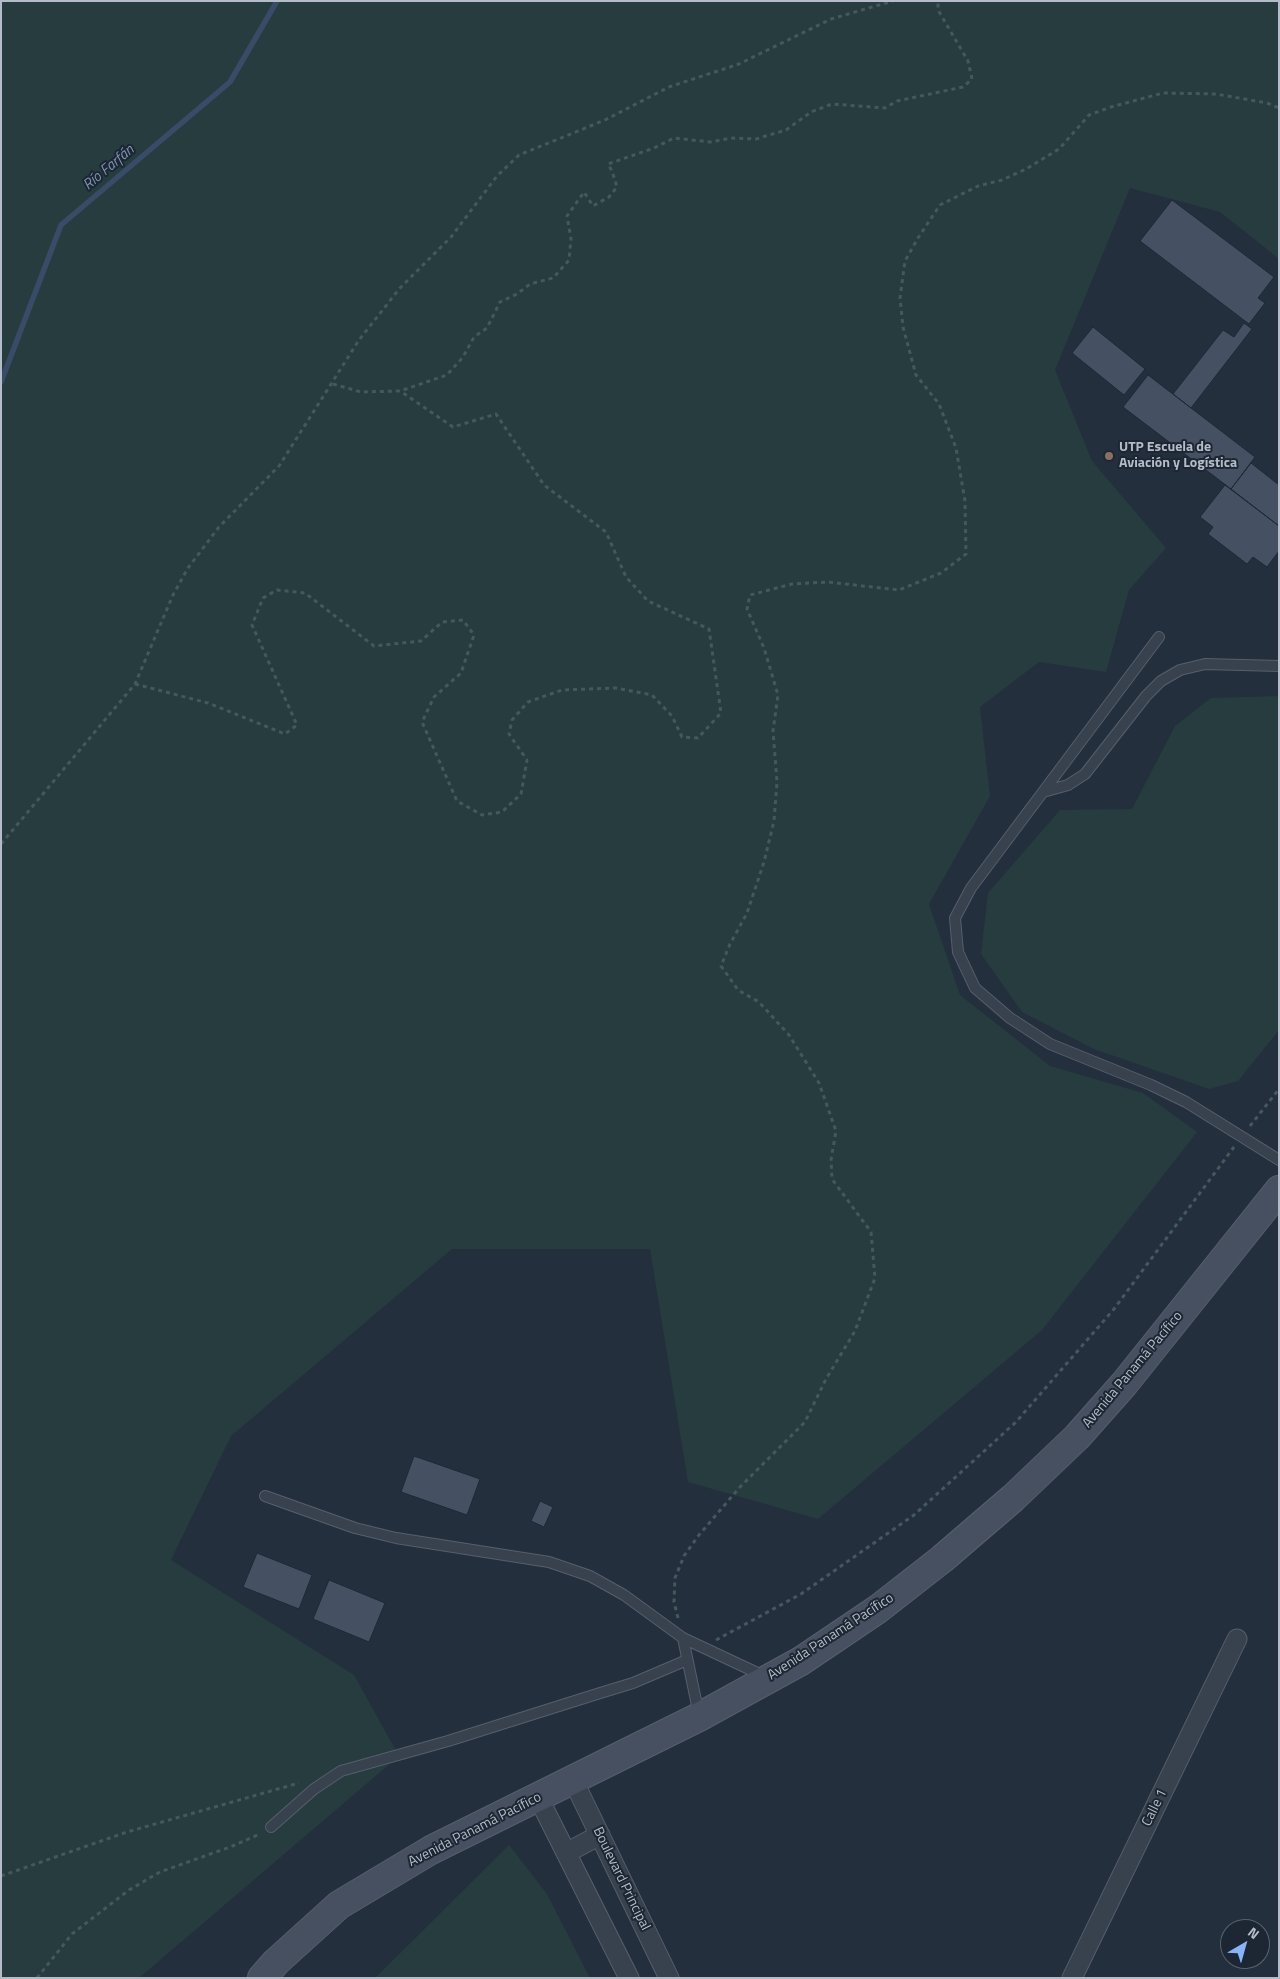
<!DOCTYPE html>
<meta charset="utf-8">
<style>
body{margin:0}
#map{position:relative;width:1280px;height:1979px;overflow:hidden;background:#242f3e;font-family:"Titillium Web",sans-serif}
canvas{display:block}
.frame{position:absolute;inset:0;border:2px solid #b4bcc9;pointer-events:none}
.north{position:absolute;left:1220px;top:1919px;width:50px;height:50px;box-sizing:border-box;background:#1d2633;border:1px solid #59626f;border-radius:50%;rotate:38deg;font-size:14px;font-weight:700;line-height:20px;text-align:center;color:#b4bcc9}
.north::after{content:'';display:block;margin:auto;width:18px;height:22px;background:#8ab4f8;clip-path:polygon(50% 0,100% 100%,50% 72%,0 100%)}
</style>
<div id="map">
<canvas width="1280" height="1979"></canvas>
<div class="frame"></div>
<div class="north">N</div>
</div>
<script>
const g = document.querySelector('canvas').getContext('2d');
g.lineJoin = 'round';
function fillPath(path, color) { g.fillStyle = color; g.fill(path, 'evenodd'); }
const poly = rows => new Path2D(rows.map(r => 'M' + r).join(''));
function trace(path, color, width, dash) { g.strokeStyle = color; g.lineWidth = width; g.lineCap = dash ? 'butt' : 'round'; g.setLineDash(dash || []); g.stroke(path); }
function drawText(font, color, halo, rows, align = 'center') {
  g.font = font + ' "Titillium Web",sans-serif'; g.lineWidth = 4; g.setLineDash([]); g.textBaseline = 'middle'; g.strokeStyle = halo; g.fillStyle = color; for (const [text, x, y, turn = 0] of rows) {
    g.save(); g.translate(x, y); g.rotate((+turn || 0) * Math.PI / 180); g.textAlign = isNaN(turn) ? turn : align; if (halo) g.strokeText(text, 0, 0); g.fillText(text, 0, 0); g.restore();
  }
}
fillPath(poly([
 [1,1,1279,1,1279,263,1278,258,1220,212,1130,188,1055,370,1092,461,1166,548,1129,590,1106,672,1039,662,980,707,990,796,929,904,960,995,1050,1066,1143,1093,1197,1132,1042,1330,818,1519,688,1482,650,1249,452,1249,231,1436,171,1560,354,1675,399,1756,139,1978,1,1978],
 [1279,696,1279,1030,1238,1081,1209,1089,1094,1049,1022,1012,981,954,988,893,1060,810,1132,809,1175,726,1211,698],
 [509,1845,547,1894,590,1978,375,1978]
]), '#263c3f');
trace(poly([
 [1,382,61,225,230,82,277,1]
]), '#394c67', 5.5);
const building = poly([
 [1172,200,1274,277,1258,298,1265,303,1249,324,1140,241,1172,200],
 [1244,323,1252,329,1191,408,1173,394,1223,330,1234,337,1244,323],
 [1093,327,1145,369,1124,395,1072,353,1093,327],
 [1148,375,1255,457,1231,489,1123,407,1148,375],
 [1251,463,1279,485,1279,526,1231,489,1251,463],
 [1225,485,1279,526,1279,551,1267,567,1253,557,1247,564,1208,534,1213,527,1200,517,1225,485],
 [414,1456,480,1479,467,1515,401,1492,414,1456],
 [540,1501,553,1507,544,1527,531,1521,540,1501],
 [257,1553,312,1575,299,1609,243,1587,257,1553],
 [329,1580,385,1603,369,1642,313,1619,329,1580]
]);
fillPath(building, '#455162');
trace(building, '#1f2835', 1);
const service = poly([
 [1159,637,971,888,955,918,958,952,975,988,1010,1018,1050,1044,1151,1085,1186,1102,1279,1160],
 [1043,792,1068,785,1085,774,1146,696,1161,681,1180,670,1205,664,1279,666],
 [265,1496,355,1528,396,1538,549,1562,590,1576,624,1595,683,1638,766,1677],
 [683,1638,699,1715],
 [271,1827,314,1789,341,1771,448,1741,597,1694,633,1683,687,1660]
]);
const minor = poly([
 [573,1780,669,1978],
 [538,1797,629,1978],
 [566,1853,600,1835],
 [1072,1978,1237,1639]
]);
const secondary = poly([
 [262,1978,276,1962,339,1905,431,1850,699,1717,770,1678,801,1661,878,1609,942,1559,1013,1498,1077,1437,1124,1384,1279,1190]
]);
trace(service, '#565f6c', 12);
trace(minor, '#565f6c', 21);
trace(secondary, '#565f6c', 30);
trace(poly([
 [333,384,361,392,400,391,447,375,463,357,474,337,487,328,500,302,517,294,530,284,553,278,569,260,571,239,567,216,584,192,593,206,609,197,617,187,612,171,608,164,654,148,674,138,710,142,731,138,756,139,786,130,811,112,832,104,885,108,897,101,963,87,972,79,968,61,938,10,938,1],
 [135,684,208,703,285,734,297,725,252,625,263,598,277,590,305,593,374,646,421,641,442,622,463,620,474,635,461,673,434,697,422,722,457,801,482,815,502,812,521,794,527,760,509,734,512,720,528,702,562,690,616,688,652,695,672,716,682,737,698,738,721,713,709,629,648,601,626,577,606,532,544,485,496,414,453,427,400,391],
 [1,844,135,684,173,595,188,568,219,527,279,466,359,340,400,288,451,237,497,176,519,155,605,120,669,87,739,64,831,19,893,1],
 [1250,1126,1279,1089],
 [678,1618,674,1602,675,1578,684,1556,699,1535,740,1487,805,1422,826,1379,855,1331,875,1278,871,1232,832,1179,831,1160,836,1131,819,1083,789,1035,759,1002,738,990,721,966,730,944,747,913,764,862,774,821,777,782,773,731,778,695,764,648,747,609,750,595,792,584,828,582,899,590,941,573,966,554,965,501,956,448,939,404,916,375,903,327,900,298,905,261,918,238,940,205,978,186,1002,180,1026,169,1059,149,1089,115,1111,107,1163,93,1216,94,1267,103,1279,108],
 [716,1640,801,1594,914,1515,1016,1422,1114,1309,1234,1147],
 [1,1876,127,1832,299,1783],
 [37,1978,72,1934,129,1890,160,1872,230,1847,260,1834]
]), '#44595c', 3, [4, 4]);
trace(service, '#38414e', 10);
trace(minor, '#38414e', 19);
trace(secondary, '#465061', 28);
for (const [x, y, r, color] of [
 [1109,456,5,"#8d6e63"]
]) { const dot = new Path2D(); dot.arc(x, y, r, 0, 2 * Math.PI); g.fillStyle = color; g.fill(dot); trace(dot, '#1d2633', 2); }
drawText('bold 14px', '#b4bcc9', '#1d2633', [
 ["UTP Escuela de",1119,448],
 ["Aviación y Logística",1119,464]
], 'left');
drawText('14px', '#b4bcc9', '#1d2633', [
 ["Avenida Panamá Pacífico",1133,1370,-50],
 ["Avenida Panamá Pacífico",831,1637,-33],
 ["Calle 1",1155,1808,-64],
 ["Avenida Panamá Pacífico",475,1830,-27],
 ["Boulevard Principal",621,1879,64]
]);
drawText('italic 15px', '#7c92b1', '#1d2633', [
 ["Río Farfán",109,168,-40]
]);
</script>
